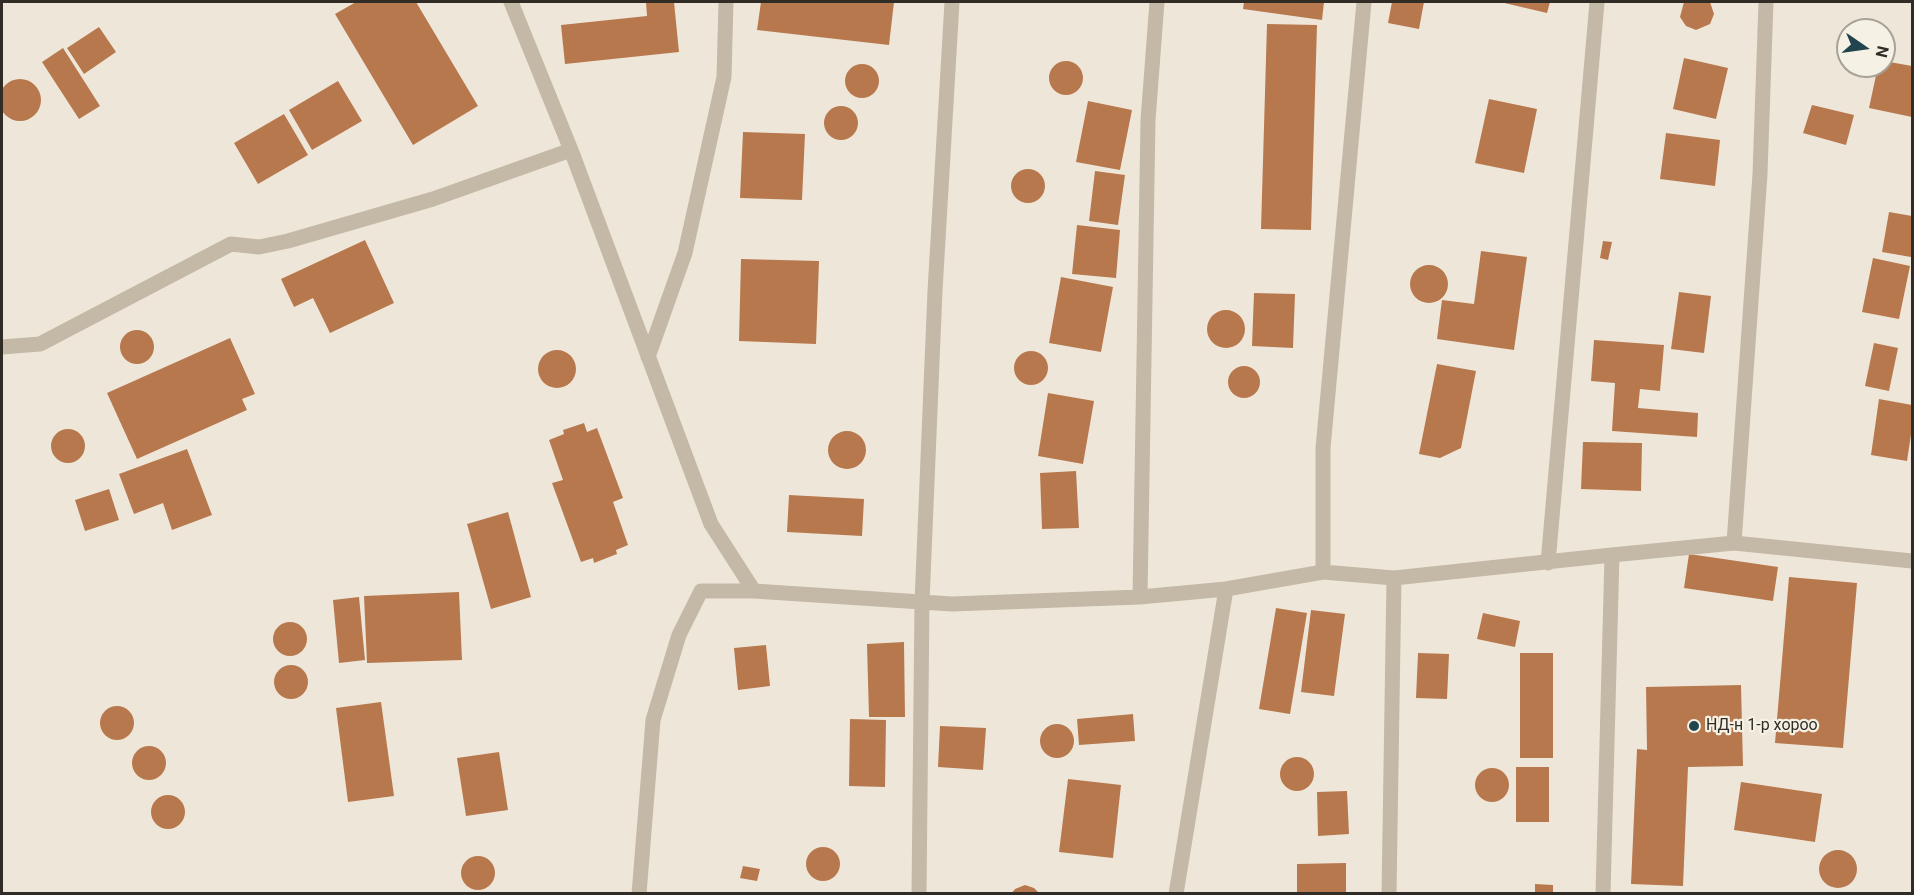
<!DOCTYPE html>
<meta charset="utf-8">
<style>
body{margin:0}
#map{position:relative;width:1914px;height:895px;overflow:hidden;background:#eee7d9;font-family:Roboto,sans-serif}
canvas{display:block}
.frame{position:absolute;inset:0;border:3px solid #312c26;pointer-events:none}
.north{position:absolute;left:1836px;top:18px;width:60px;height:60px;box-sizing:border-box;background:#f6f1e5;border:2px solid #a7a299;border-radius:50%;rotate:103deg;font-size:16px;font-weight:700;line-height:24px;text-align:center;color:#312c26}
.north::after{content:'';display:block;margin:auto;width:21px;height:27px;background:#21444e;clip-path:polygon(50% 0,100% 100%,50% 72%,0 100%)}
</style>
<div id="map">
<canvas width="1914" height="895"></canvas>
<div class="frame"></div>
<div class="north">N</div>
</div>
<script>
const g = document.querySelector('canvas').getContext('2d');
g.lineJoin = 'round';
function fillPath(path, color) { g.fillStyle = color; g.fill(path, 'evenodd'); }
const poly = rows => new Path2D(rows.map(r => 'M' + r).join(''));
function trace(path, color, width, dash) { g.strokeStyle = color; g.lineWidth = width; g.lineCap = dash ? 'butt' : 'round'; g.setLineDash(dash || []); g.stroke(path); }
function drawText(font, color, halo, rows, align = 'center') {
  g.font = font + ' Roboto,sans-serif'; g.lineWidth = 4.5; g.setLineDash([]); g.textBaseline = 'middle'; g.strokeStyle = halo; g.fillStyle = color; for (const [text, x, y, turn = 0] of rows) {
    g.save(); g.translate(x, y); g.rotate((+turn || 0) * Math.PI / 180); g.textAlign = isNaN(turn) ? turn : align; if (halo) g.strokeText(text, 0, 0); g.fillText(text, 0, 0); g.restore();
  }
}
fillPath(poly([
 [356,2,416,2,478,106,413,145,335,14],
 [646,2,674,2,679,52,565,64,561,25,647,16],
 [761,2,894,2,889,45,757,30],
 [1244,2,1324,2,1322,20,1243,9],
 [1392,2,1424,2,1419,29,1388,23],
 [1500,2,1550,2,1547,13],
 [1684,2,1710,2,1714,14,1710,24,1696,30,1686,26,1680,17],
 [1267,24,1317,25,1311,230,1261,229],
 [99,27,116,52,84,74,67,48],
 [63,48,100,106,79,119,42,62],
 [1684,58,1728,68,1716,119,1673,109],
 [1884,61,1912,66,1912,117,1869,108,1878,66,1884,66],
 '1049 78a17 17 0 1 1 34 0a17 17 0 1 1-34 0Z',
 '845 81a17 17 0 1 1 34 0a17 17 0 1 1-34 0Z',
 '-1 100a21 21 0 1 1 42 0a21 21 0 1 1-42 0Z',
 [338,81,362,121,312,150,289,110],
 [1489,99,1537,109,1524,173,1475,163],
 [1088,101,1132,110,1120,170,1076,162],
 [1812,105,1854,115,1846,145,1803,133],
 '824 123a17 17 0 1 1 34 0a17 17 0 1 1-34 0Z',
 [284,114,308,155,258,184,234,143],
 [743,132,805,134,802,200,740,198],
 [1666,133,1720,140,1715,186,1660,179],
 '1011 186a17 17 0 1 1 34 0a17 17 0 1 1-34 0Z',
 [1095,171,1125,175,1118,225,1089,221],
 [1889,212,1912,216,1911,257,1882,252],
 [1077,225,1120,230,1116,278,1072,274],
 [365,240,394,303,330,333,313,298,294,307,281,279],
 [1603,241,1612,242,1608,260,1600,258],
 [1481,251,1527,257,1514,350,1437,339,1442,300,1474,304],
 [1873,258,1910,266,1899,319,1862,312],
 [741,259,819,261,816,344,739,341],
 '1410 284a19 19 0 1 1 38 0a19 19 0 1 1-38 0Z',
 [1061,277,1113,287,1101,352,1049,343],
 [1679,292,1711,296,1704,353,1671,349],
 [1254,293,1295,294,1293,348,1252,346],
 '1207 329a19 19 0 1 1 38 0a19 19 0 1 1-38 0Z',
 '120 347a17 17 0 1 1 34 0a17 17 0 1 1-34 0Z',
 [230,338,255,394,242,399,247,410,137,459,107,393],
 [1594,340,1664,345,1660,391,1640,389,1638,408,1698,413,1697,437,1612,431,1615,383,1591,381],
 [1874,343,1898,348,1889,391,1865,386],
 '538 369a19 19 0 1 1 38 0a19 19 0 1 1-38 0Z',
 '1014 368a17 17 0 1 1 34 0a17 17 0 1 1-34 0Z',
 [1437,364,1476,371,1461,448,1440,458,1419,454],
 '1228 382a16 16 0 1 1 32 0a16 16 0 1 1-32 0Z',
 [1048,393,1094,401,1083,464,1038,456],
 [1879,399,1912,405,1912,428,1907,461,1871,455],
 [584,423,587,432,597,428,623,498,613,502,628,545,616,550,617,554,594,563,593,558,581,562,552,483,563,480,549,440,564,434,563,430],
 '51 446a17 17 0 1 1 34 0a17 17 0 1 1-34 0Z',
 '828 450a19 19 0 1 1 38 0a19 19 0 1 1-38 0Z',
 [1583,442,1642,443,1641,491,1581,489],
 [187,449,212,515,172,530,163,503,134,514,119,474],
 [1076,471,1079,528,1042,529,1040,473],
 [109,489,119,520,85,531,75,500],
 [789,495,864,499,862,536,787,532],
 [508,512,531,597,491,609,467,524],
 [1689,554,1778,567,1773,601,1684,588],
 [1789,577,1857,583,1843,748,1775,743],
 [459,592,462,660,367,663,364,596],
 [359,597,365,660,339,663,333,600],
 [1276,608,1307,613,1290,714,1259,709],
 [1311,610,1345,614,1334,696,1301,692],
 [1483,613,1520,621,1515,647,1477,639],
 '273 639a17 17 0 1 1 34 0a17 17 0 1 1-34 0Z',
 [904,642,905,717,869,717,867,644],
 [766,645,770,686,738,690,734,648],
 [1418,653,1449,654,1447,699,1416,698],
 [1520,653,1553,653,1553,758,1520,758],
 '274 682a17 17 0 1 1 34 0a17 17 0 1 1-34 0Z',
 [1741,685,1743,766,1688,767,1683,886,1631,884,1637,749,1647,750,1646,687],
 [381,702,394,796,348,802,336,708],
 '100 723a17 17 0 1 1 34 0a17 17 0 1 1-34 0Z',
 [1133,714,1135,741,1079,745,1077,719],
 [850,719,886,720,885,787,849,786],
 '1040 741a17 17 0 1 1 34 0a17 17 0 1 1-34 0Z',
 [940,726,986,728,983,770,938,767],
 '132 763a17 17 0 1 1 34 0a17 17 0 1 1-34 0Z',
 [499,752,508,810,466,816,457,758],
 '1280 774a17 17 0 1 1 34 0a17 17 0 1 1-34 0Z',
 [1516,767,1549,767,1549,822,1516,822],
 '1475 785a17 17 0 1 1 34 0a17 17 0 1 1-34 0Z',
 [1068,779,1121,785,1113,858,1059,852],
 [1741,782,1822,794,1815,842,1734,830],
 [1347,791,1349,834,1318,836,1317,792],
 '151 812a17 17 0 1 1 34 0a17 17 0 1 1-34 0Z',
 '806 864a17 17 0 1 1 34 0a17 17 0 1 1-34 0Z',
 '1819 869a19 19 0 1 1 38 0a19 19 0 1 1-38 0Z',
 '461 873a17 17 0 1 1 34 0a17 17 0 1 1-34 0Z',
 [1346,863,1346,894,1297,894,1297,864],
 [743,866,760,869,757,881,740,878],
 [1535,884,1553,885,1553,894,1535,894],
 [1025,885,1034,888,1040,894,1011,894,1015,889]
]), '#b8784d');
trace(poly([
 [511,2,571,150,711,524,754,591],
 [2,347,40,344,231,244,259,247,288,241,433,199,571,150],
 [648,357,685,253,724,77,726,2],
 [1734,543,1760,174,1766,2],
 [1612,555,1734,543,1912,561],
 [1548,563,1597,2],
 [1323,572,1323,448,1364,2],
 [1140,597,1148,120,1157,2],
 [639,894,653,720,679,635,701,591,754,591,952,604,1140,597,1226,589,1323,572,1394,578,1612,555,1603,894],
 [919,894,922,602,935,291,952,2],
 [1176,894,1226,589],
 [1389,894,1394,578]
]), '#c4b9a7', 15);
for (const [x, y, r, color] of [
 [1694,726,6,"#21444e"]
]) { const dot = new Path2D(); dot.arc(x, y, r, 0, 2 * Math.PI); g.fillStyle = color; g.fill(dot); trace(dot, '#f6f1e5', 2); }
drawText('16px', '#312c26', '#f6f1e5', [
 ["НД-н 1-р хороо",1706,726]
], 'left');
</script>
